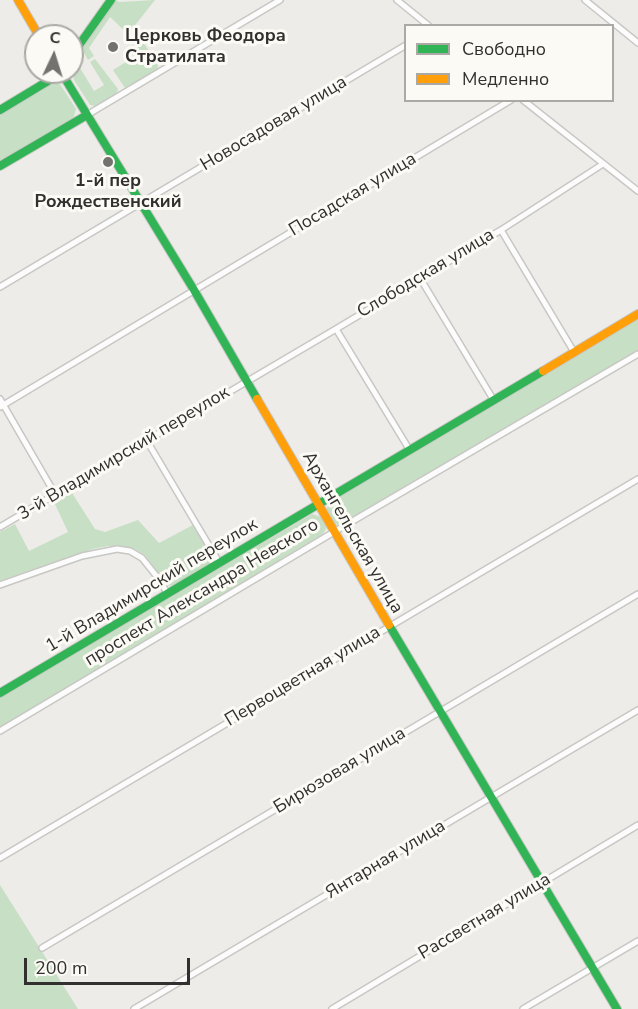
<!DOCTYPE html>
<meta charset="utf-8">
<style>
body{margin:0}
#map{position:relative;width:638px;height:1009px;overflow:hidden;background:#edece8;font-family:"Nunito Sans",sans-serif}
canvas{display:block}
.legend{position:absolute;left:404px;top:24px;width:210px;height:78px;box-sizing:border-box;background:#fcfaf4;border:2px solid #aba9a5;margin:0;padding:8px 10px;list-style:none;font-size:18px;color:#31302e}
.legend li{display:flex;align-items:center;gap:12px;height:30px}
.legend b{width:30px;border:2px solid #aba9a5}
.north{position:absolute;left:24px;top:24px;width:60px;height:60px;box-sizing:border-box;background:#fcfaf4;border:2px solid #aba9a5;border-radius:50%;rotate:4deg;font-size:16px;font-weight:700;line-height:24px;text-align:center;color:#31302e}
.north::after{content:'';display:block;margin:auto;width:21px;height:27px;background:#73726f;clip-path:polygon(50% 0,100% 100%,50% 72%,0 100%)}
.scale{position:absolute;left:24px;top:958px;width:166px;height:27px;box-sizing:border-box;border:3px solid #31302e;border-top:0;padding-left:8px;font-size:18px;line-height:21px;white-space:nowrap;color:#31302e;-webkit-text-stroke:4px #fcfaf4;paint-order:stroke}
</style>
<div id="map">
<canvas width="638" height="1009"></canvas>
<ul class="legend">
<li><b style="height:8px;background:#30b455"></b>Свободно</li>
<li><b style="height:8px;background:#ff9f0a"></b>Медленно</li>
</ul>
<div class="north">С</div>
<div class="scale">200 m</div>
</div>
<script>
const g = document.querySelector('canvas').getContext('2d');
g.lineJoin = 'round';
function fillPath(path, color) { g.fillStyle = color; g.fill(path, 'evenodd'); }
const poly = rows => new Path2D(rows.map(r => 'M' + r).join(''));
function trace(path, color, width, dash) { g.strokeStyle = color; g.lineWidth = width; g.lineCap = dash ? 'butt' : 'round'; g.setLineDash(dash || []); g.stroke(path); }
function drawText(font, color, halo, rows, align = 'center') {
  g.font = font + ' "Nunito Sans",sans-serif'; g.lineWidth = 6; g.setLineDash([]); g.textBaseline = 'middle'; g.strokeStyle = halo; g.fillStyle = color; for (const [text, x, y, turn = 0] of rows) {
    g.save(); g.translate(x, y); g.rotate((+turn || 0) * Math.PI / 180); g.textAlign = isNaN(turn) ? turn : align; if (halo) g.strokeText(text, 0, 0); g.fillText(text, 0, 0); g.restore();
  }
}
fillPath(poly([
 [116,0,119,2,155,0,128,34,110,17,89,48,94,56,88,60,84,53,84,46],
 [137,34,157,62,158,67,156,71,125,88,113,70,139,54,132,41],
 [76,58,83,60,80,68,94,91,104,85,90,62,95,59,118,89,116,95,96,106,90,105,74,80,73,70],
 [50,82,60,84,76,109,73,119,0,163,0,112],
 [638,318,638,351,339,525,332,524,326,511,329,503],
 [72,493,95,529,105,532,138,520,159,543,193,525,211,555,211,562,208,566,174,585,168,586,145,555,135,549,108,546,93,549,0,581,0,532,15,524,29,551,68,532,54,502],
 [312,514,321,517,327,527,323,534,0,729,0,697],
 [0,885,29,931,78,1009,0,1009]
]), '#c7dfc4');
const street = poly([
 [397,0,429,26],
 [585,0,638,43],
 [523,100,638,191],
 [87,115,280,0],
 [501,230,574,352],
 [420,278,493,399],
 [0,287,406,45],
 [336,329,409,449],
 [0,399,55,494],
 [0,407,511,100],
 [147,441,220,564],
 [0,527,336,329,501,230,603,164],
 [0,585,82,556,117,549,130,551,142,558,162,583,167,594],
 [0,731,334,532,638,354],
 [0,858,638,479],
 [42,948,638,594],
 [134,1009,638,710],
 [332,1009,638,825],
 [523,1009,638,941]
]);
const fast = poly([
 [72,55,111,0],
 [61,72,194,290,257,399],
 [0,110,48,81,59,72],
 [0,166,87,115],
 [389,625,617,1009],
 [0,693,543,371]
]);
const slow = poly([
 [18,0,39,36],
 [543,371,638,314],
 [257,399,389,625]
]);
trace(street, '#c8c7c4', 8);
trace(fast, '#c8c7c4', 10);
trace(slow, '#c8c7c4', 10);
trace(street, '#fcfcfc', 5);
trace(fast, '#30b455', 8);
trace(slow, '#ff9f0a', 8);
for (const [x, y, r, color] of [
 [113,47,6,"#73726f"],
 [108,162,6,"#73726f"]
]) { const dot = new Path2D(); dot.arc(x, y, r, 0, 2 * Math.PI); g.fillStyle = color; g.fill(dot); trace(dot, '#fcfaf4', 2); }
drawText('bold 18px', '#31302e', '#fcfaf4', [
 ["Церковь Феодора",125,37],
 ["Стратилата",125,58],
 ["1-й пер",108,182,"center"],
 ["Рождественский",108,203,"center"]
], 'left');
drawText('18px', '#31302e', '#fcfaf4', [
 ["Новосадовая улица",274,124,-31],
 ["Посадская улица",353,195,-31],
 ["Слободская улица",426,274,-31],
 ["3-й Владимирский переулок",124,454,-31],
 ["Архангельская улица",352,533,60],
 ["1-й Владимирский переулок",152,586,-31],
 ["проспект Александра Невского",202,593,-31],
 ["Первоцветная улица",303,677,-31],
 ["Бирюзовая улица",340,771,-31],
 ["Янтарная улица",386,860,-31],
 ["Рассветная улица",485,917,-31]
]);
</script>
